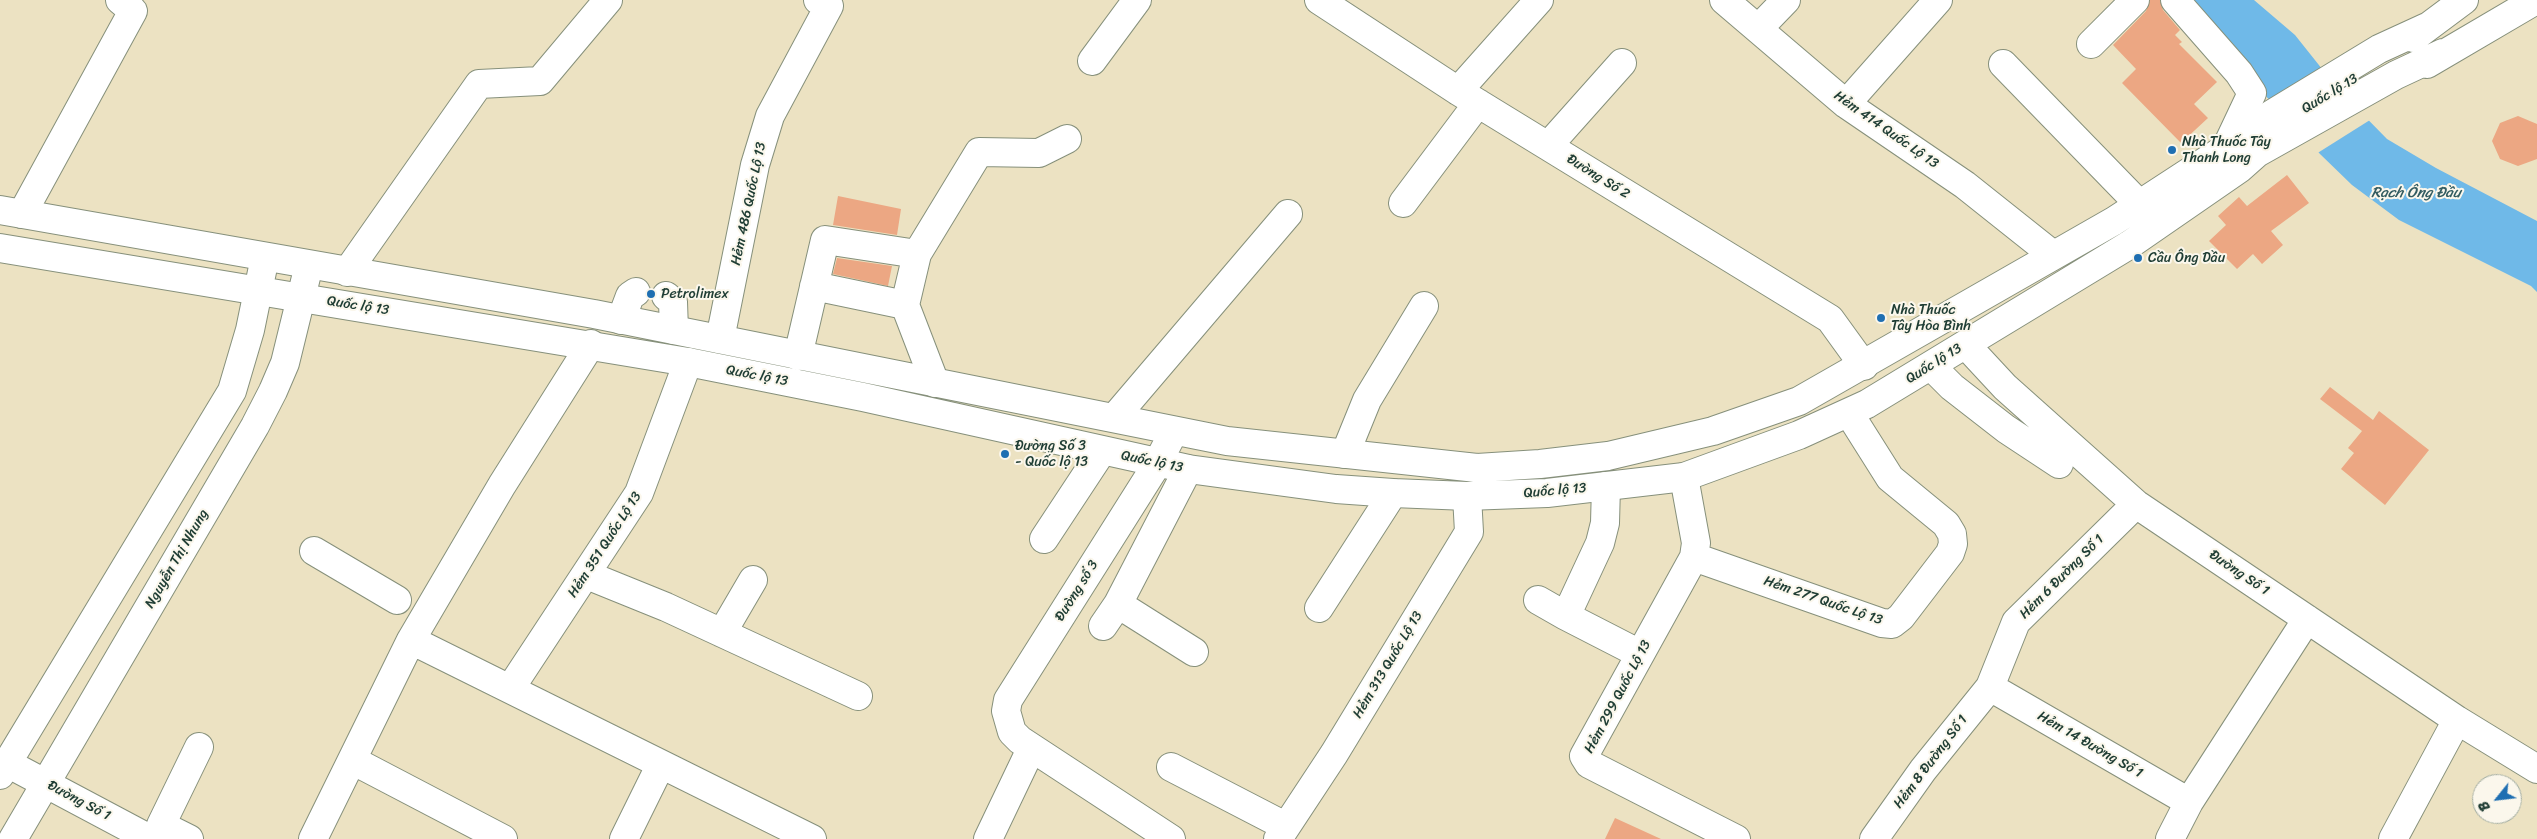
<!DOCTYPE html>
<meta charset="utf-8">
<style>
body{margin:0}
#map{position:relative;width:2537px;height:839px;overflow:hidden;background:#ece2c2;font-family:Sriracha,sans-serif}
canvas{display:block}
.north{position:absolute;left:2472px;top:774px;width:50px;height:50px;box-sizing:border-box;background:#fbf7ec;border:1px solid #a3ada2;border-radius:50%;rotate:241deg;font-size:14px;font-weight:700;line-height:20px;text-align:center;color:#1f3d34}
.north::after{content:'';display:block;margin:auto;width:18px;height:22px;background:#1f6fb2;clip-path:polygon(50% 0,100% 100%,50% 72%,0 100%)}
</style>
<div id="map">
<canvas width="2537" height="839"></canvas>
<div class="north">B</div>
</div>
<script>
const g = document.querySelector('canvas').getContext('2d');
g.lineJoin = 'round';
function fillPath(path, color) { g.fillStyle = color; g.fill(path, 'evenodd'); }
const poly = rows => new Path2D(rows.map(r => 'M' + r).join(''));
function trace(path, color, width, dash) { g.strokeStyle = color; g.lineWidth = width; g.lineCap = dash ? 'butt' : 'round'; g.setLineDash(dash || []); g.stroke(path); }
function drawText(font, color, halo, rows, align = 'center') {
  g.font = font + ' Sriracha,sans-serif'; g.lineWidth = 4; g.setLineDash([]); g.textBaseline = 'middle'; g.strokeStyle = halo; g.fillStyle = color; for (const [text, x, y, turn = 0] of rows) {
    g.save(); g.translate(x, y); g.rotate((+turn || 0) * Math.PI / 180); g.textAlign = isNaN(turn) ? turn : align; if (halo) g.strokeText(text, 0, 0); g.fillText(text, 0, 0); g.restore();
  }
}
fillPath(poly([
 [2176,0,2254,0,2295,35,2338,89,2387,139,2436,168,2537,221,2537,292,2531,286,2399,220,2352,185,2320,154]
]), '#6fb9e8');
fillPath(poly([
 [2339,87,2370,120,2316,154,2270,103]
]), '#ece2c2');
fillPath(poly([
 [2150,0,2160,0,2163,10,2180,30,2175,35,2182,42,2179,44,2217,82,2194,104,2208,118,2181,143,2122,83,2136,69,2113,45,2146,11],
 [2518,116,2537,124,2537,159,2518,166,2500,159,2492,141,2500,123],
 [2287,175,2309,203,2271,231,2283,245,2262,264,2253,254,2237,269,2209,241,2226,225,2218,216,2239,197,2247,206],
 [838,196,901,209,897,235,833,225],
 [837,258,892,266,888,286,833,274],
 [2330,387,2373,420,2379,411,2429,450,2385,505,2341,469,2354,453,2348,448,2362,431,2320,399],
 [1615,818,1661,839,1605,839]
]), '#eca783');
const minor = poly([
 [1319,0,1458,91,1830,319,1864,366],
 [1724,0,1846,104,1965,185,2053,255],
 [2175,0,2239,73,2252,93,2226,148],
 [1758,29,1786,0],
 [2091,44,2135,0],
 [1092,61,1137,0],
 [2003,64,2139,204],
 [1458,91,1539,0],
 [1846,104,1938,0],
 [1548,146,1622,63],
 [1403,203,1478,103],
 [22,214,133,11,120,0],
 [347,272,479,84,540,81,608,0],
 [814,286,905,305,935,383],
 [666,296,673,302,674,330],
 [905,305,917,254],
 [621,320,630,296,636,292],
 [720,339,755,165,770,116,829,6,818,0],
 [1966,345,2005,387,2136,504,2457,720,2537,769],
 [798,356,825,240,917,254,979,152,1039,153,1067,139],
 [1932,367,1952,387,2006,429,2059,464],
 [1115,417,1288,214],
 [1345,454,1367,400,1424,306],
 [1684,477,1696,543,1694,557,1584,756,1589,764,1736,839],
 [1606,486,1605,523,1600,543,1566,616,1640,654],
 [1044,539,1102,451],
 [314,551,397,600],
 [1694,557,1882,623,1892,624,1901,617,1950,553,1953,544,1952,534,1946,524,1890,478,1849,413],
 [587,575,666,607,858,696],
 [1538,600,1566,616],
 [1118,604,1194,652],
 [1319,608,1393,493],
 [1103,626,1118,604,1188,469],
 [722,633,753,580],
 [411,640,812,839],
 [1990,687,2189,802],
 [510,689,639,493,688,362],
 [352,760,503,839],
 [7,763,150,839],
 [1171,767,1285,826],
 [0,775,232,391,250,330,265,257],
 [13,839,255,426,273,391,285,363,309,265],
 [189,839,161,825,199,747],
 [313,839,411,640,502,485,591,344],
 [624,839,661,764],
 [988,839,1031,749],
 [1171,839,1020,740,1012,732,1006,711,1008,700,1157,464,1174,431],
 [1278,839,1334,754,1469,532,1467,496],
 [1874,839,1923,770,1990,687,2016,622,2136,504],
 [2170,839,2189,802,2307,619],
 [2393,839,2457,720]
]);
const highway = poly([
 [2413,38,2464,0],
 [2427,64,2536,0],
 [0,210,594,314,1227,441,1477,468,1540,464,1608,456,1713,431,1799,401,2114,221,2226,148,2243,132,2272,114,2379,49,2427,27],
 [0,248,688,362,863,397,1188,469,1336,489,1393,493,1467,496,1547,493,1684,477,1799,435,1867,404,2129,245,2239,169,2257,153,2396,75,2443,53]
]);
trace(minor, '#86907b', 30);
trace(highway, '#86907b', 30);
trace(minor, '#fff', 28);
trace(highway, '#fff', 28);
for (const [x, y, r, color] of [
 [2172,150,5,"#1f6fb2"],
 [2138,258,5,"#1f6fb2"],
 [651,294,5,"#1f6fb2"],
 [1881,318,5,"#1f6fb2"],
 [1005,454,5,"#1f6fb2"]
]) { const dot = new Path2D(); dot.arc(x, y, r, 0, 2 * Math.PI); g.fillStyle = color; g.fill(dot); trace(dot, '#fbf7ec', 2); }
drawText('14px', '#1f3d34', '#fbf7ec', [
 ["Quốc lộ 13",2330,94,-31],
 ["Hẻm 414 Quốc Lộ 13",1886,130,35],
 ["Đường Số 2",1598,177,32],
 ["Hẻm 486 Quốc Lộ 13",749,204,-78],
 ["Quốc lộ 13",358,306,9],
 ["Quốc lộ 13",1934,364,-32],
 ["Quốc lộ 13",757,376,11],
 ["Quốc lộ 13",1152,462,12],
 ["Quốc lộ 13",1555,491,-5],
 ["Hẻm 351 Quốc Lộ 13",605,545,-57],
 ["Nguyễn Thị Nhung",177,559,-60],
 ["Đường Số 1",2239,573,34],
 ["Hẻm 6 Đường Số 1",2062,577,-45],
 ["Đường sổ 3",1077,591,-58],
 ["Hẻm 277 Quốc Lộ 13",1823,601,19],
 ["Hẻm 313 Quốc Lộ 13",1388,665,-59],
 ["Hẻm 299 Quốc Lộ 13",1618,697,-62],
 ["Hẻm 14 Đường Số 1",2090,745,30],
 ["Hẻm 8 Đường Số 1",1931,762,-53],
 ["Đường Số 1",79,801,28]
]);
drawText('14px', '#1f3d34', '#fbf7ec', [
 ["Nhà Thuốc Tây",2182,142],
 ["Thanh Long",2182,158],
 ["Cầu Ông Dầu",2148,258],
 ["Petrolimex",661,294],
 ["Nhà Thuốc",1891,310],
 ["Tây Hòa Bình",1891,326],
 ["Đường Số 3",1015,446],
 ["- Quốc lộ 13",1015,462]
], 'left');
drawText('italic 15px', '#335c61', '#fbf7ec', [
 ["Rạch Ông Đầu",2416,193]
]);
</script>
